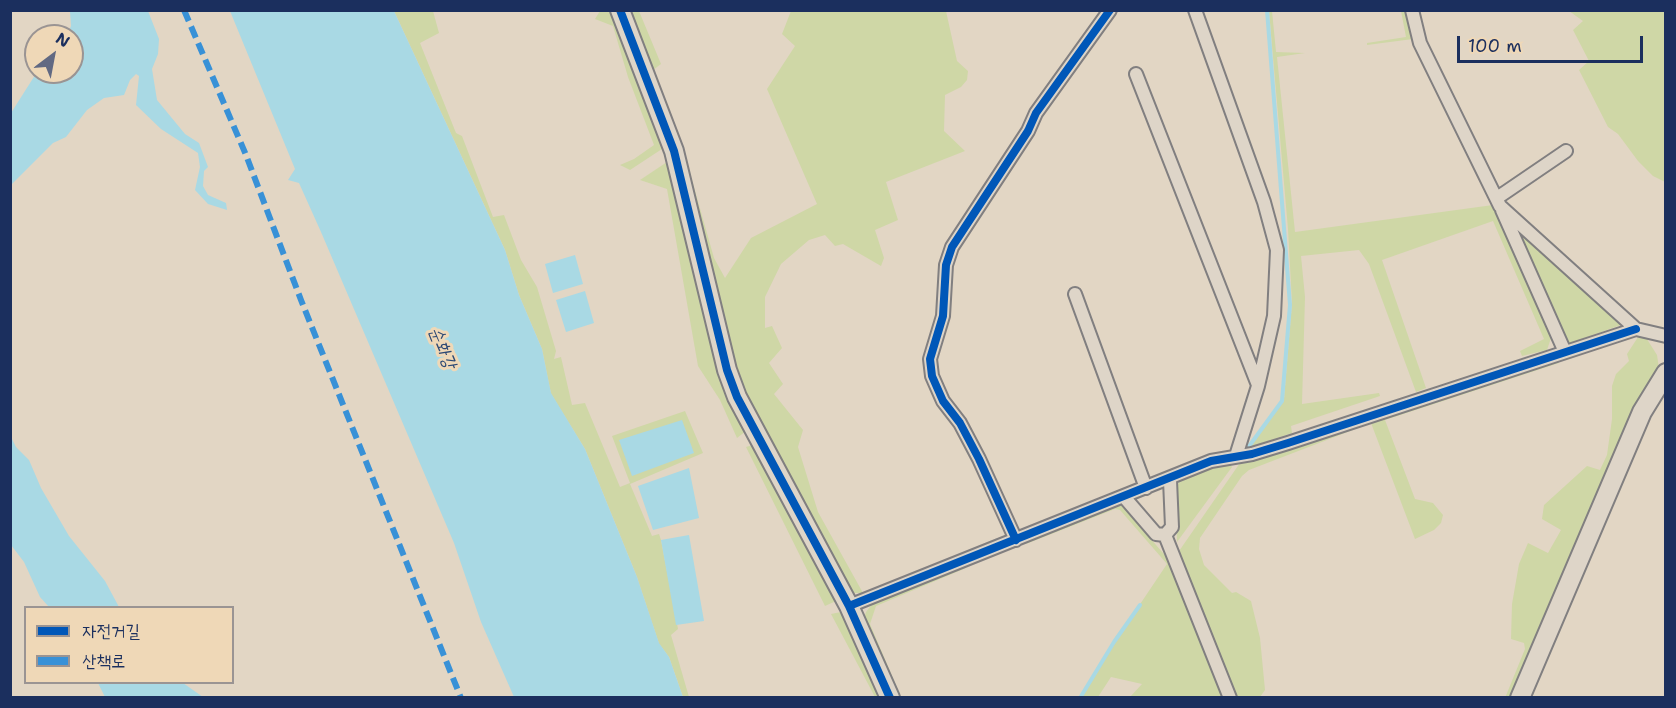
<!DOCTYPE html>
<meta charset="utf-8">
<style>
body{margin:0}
#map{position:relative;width:1676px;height:708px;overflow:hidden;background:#e2d6c4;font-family:"Shantell Sans","Poor Story",sans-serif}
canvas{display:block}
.frame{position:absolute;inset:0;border:12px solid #1b2f5e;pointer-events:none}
.legend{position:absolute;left:24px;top:606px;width:210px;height:78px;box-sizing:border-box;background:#efd8b7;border:2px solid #9a9493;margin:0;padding:8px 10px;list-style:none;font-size:18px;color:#1b2f5e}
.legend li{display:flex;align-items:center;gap:12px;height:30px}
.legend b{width:30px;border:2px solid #9a9493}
.north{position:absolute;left:24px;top:24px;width:60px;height:60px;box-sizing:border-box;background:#efd8b7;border:2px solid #9a9493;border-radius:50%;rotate:32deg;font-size:16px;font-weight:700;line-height:24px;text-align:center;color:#1b2f5e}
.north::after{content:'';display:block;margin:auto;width:21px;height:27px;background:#616982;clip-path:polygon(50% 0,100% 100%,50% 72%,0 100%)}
.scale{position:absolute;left:1457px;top:36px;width:186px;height:27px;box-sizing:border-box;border:3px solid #1b2f5e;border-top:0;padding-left:8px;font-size:18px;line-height:21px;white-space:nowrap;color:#1b2f5e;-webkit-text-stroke:4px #efd8b7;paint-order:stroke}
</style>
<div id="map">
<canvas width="1676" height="708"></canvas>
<div class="frame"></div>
<ul class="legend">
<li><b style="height:8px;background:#0057b8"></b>자전거길</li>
<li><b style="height:8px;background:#3891d7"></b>산책로</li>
</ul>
<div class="north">N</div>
<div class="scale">100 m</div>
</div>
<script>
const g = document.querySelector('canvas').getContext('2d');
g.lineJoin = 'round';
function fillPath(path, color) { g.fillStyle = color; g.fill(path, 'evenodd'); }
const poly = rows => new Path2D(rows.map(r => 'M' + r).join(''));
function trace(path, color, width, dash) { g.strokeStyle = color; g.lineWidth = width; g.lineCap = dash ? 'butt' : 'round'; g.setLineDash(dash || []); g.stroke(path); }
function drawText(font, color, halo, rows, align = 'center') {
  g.font = font + ' "Shantell Sans","Poor Story",sans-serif'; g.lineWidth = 6; g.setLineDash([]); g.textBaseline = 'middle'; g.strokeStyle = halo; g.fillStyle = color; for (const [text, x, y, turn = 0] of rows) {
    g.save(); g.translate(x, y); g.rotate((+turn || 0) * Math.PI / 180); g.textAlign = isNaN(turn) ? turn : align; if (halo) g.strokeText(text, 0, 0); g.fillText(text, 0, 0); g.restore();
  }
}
fillPath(poly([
 [394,11,433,11,439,33,420,43,456,133,462,136,493,217,504,215,521,260,537,287,556,351,554,359,561,357,572,405,585,403,620,487,630,483,612,436,685,411,703,453,630,484,652,536,659,534,661,540,678,629,671,635,689,697,683,697,669,657,659,644,637,577,585,449,551,394,542,349,519,295,505,250],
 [600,11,614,11,665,147,630,170,620,165,634,159,654,145,628,77,613,26,595,19],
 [629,11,639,11,661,64,653,70],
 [791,11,946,11,957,61,968,71,967,80,961,87,945,95,944,131,965,151,886,182,898,220,875,230,884,258,881,266,843,244,835,246,825,235,809,240,781,264,765,297,765,328,772,326,782,348,769,363,783,384,774,394,803,430,798,447,818,512,863,593,852,593,745,393,732,361,685,166,688,166,714,258,725,278,751,238,817,204,767,89,795,46,782,34],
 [1269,11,1272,11,1276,52,1305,53,1277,57,1295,232,1493,205,1552,335,1547,350,1522,356,1520,351,1544,339,1493,221,1382,260,1426,388,1416,392,1369,264,1359,250,1301,256,1305,297,1302,404,1379,393,1380,396,1291,426,1292,433,1250,447,1284,399,1292,303,1288,229],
 [1401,11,1409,11,1413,39,1367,45,1367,43,1406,37],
 [1569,11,1665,11,1665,182,1653,176,1638,161,1618,134,1608,127,1579,70,1589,61,1573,30,1583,21],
 [670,160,746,431,737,438,720,400,698,366,667,189,640,180],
 [1517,227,1622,322,1621,325,1567,344,1515,229],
 [1640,334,1645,336,1657,355,1659,368,1640,400,1572,552,1511,697,1505,698,1525,649,1524,643,1511,639,1512,604,1519,564,1528,543,1548,553,1561,530,1542,519,1544,505,1587,466,1600,470,1607,455,1612,419,1612,386,1616,374,1629,361,1627,354],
 [1557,358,1559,363,1385,420,1415,499,1433,503,1443,515,1441,523,1434,530,1415,539,1371,423,1249,470,1242,476,1200,538,1199,549,1204,565,1232,593,1236,592,1251,601,1260,638,1265,690,1260,697,1234,697,1177,554,1242,460],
 [753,445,836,601,825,606,746,447],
 [1230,464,1232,467,1177,542,1176,489,1180,480,1209,466],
 [1117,505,1122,506,1170,561,1224,697,1130,697,1142,684,1111,677,1098,697,1082,697,1114,643,1167,564,1120,510,1115,509,1026,544,1028,539],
 [965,564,966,568,876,606,870,624,901,697,895,697,864,619,866,612,875,600],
 [841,612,883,697,875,697,831,614]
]), '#cfd7a6');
fillPath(poly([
 [70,11,148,11,159,39,158,54,152,69,157,100,185,134,199,143,208,167,204,171,203,186,208,195,226,203,227,210,208,204,195,190,200,167,198,153,161,129,136,105,139,76,136,74,130,80,124,95,104,98,87,110,66,137,53,143,11,185,11,113,37,72,72,72,72,36,67,36,71,26],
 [230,11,394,11,505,250,519,295,542,349,551,393,585,449,637,577,659,643,669,657,683,697,514,697,481,622,454,543,321,232,299,183,288,180,295,169],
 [575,255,583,284,553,293,545,264],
 [585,291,594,323,566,332,556,300],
 [682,420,694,453,632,476,619,440],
 [10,435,16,447,29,460,41,488,69,536,105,581,119,607,49,607,40,597,24,562,11,545],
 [689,468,699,518,653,530,638,486],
 [689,535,704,621,676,625,661,540],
 [98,683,183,683,203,697,105,697]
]), '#a9d9e4');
trace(poly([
 [1247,449,1282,401,1290,305,1267,10],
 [1080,698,1114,642,1140,605]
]), '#a9d9e4', 4);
const street = poly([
 [1195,10,1264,202,1277,250,1274,316,1258,386,1236,456],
 [1412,10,1420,43,1500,206,1636,329,1666,336],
 [1136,74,1258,385],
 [1497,198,1566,151],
 [1502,210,1565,352],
 [1075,294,1146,488],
 [1125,498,1156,534,1165,535,1172,527,1170,480],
 [1165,535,1230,698],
 [1016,540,979,459,960,423,943,401,932,376,930,359,943,316,946,265,952,247,1028,131,1036,113,1110,10],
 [849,606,1211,461,1252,454,1288,443,1636,329]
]);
const secondary = poly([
 [620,10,674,151,727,370,737,397,849,606,890,698],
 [1520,698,1642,412,1666,373]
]);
trace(street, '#817f80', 16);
trace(secondary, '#817f80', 22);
trace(street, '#ded5c8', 12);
trace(secondary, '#ded5c8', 18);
trace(poly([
 [184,10,246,155,301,300,461,698]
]), '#3891d7', 6, [12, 6]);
trace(poly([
 [620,10,674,151,727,370,737,397,849,606,890,698],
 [1016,540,979,459,960,423,943,401,932,376,930,359,943,316,946,265,952,247,1028,131,1036,113,1110,10],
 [849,606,1211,461,1252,454,1288,443,1636,329]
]), '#0057b8', 8);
drawText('italic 18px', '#2d4974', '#efd8b7', [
 ["순화강",442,348,67]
]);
</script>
